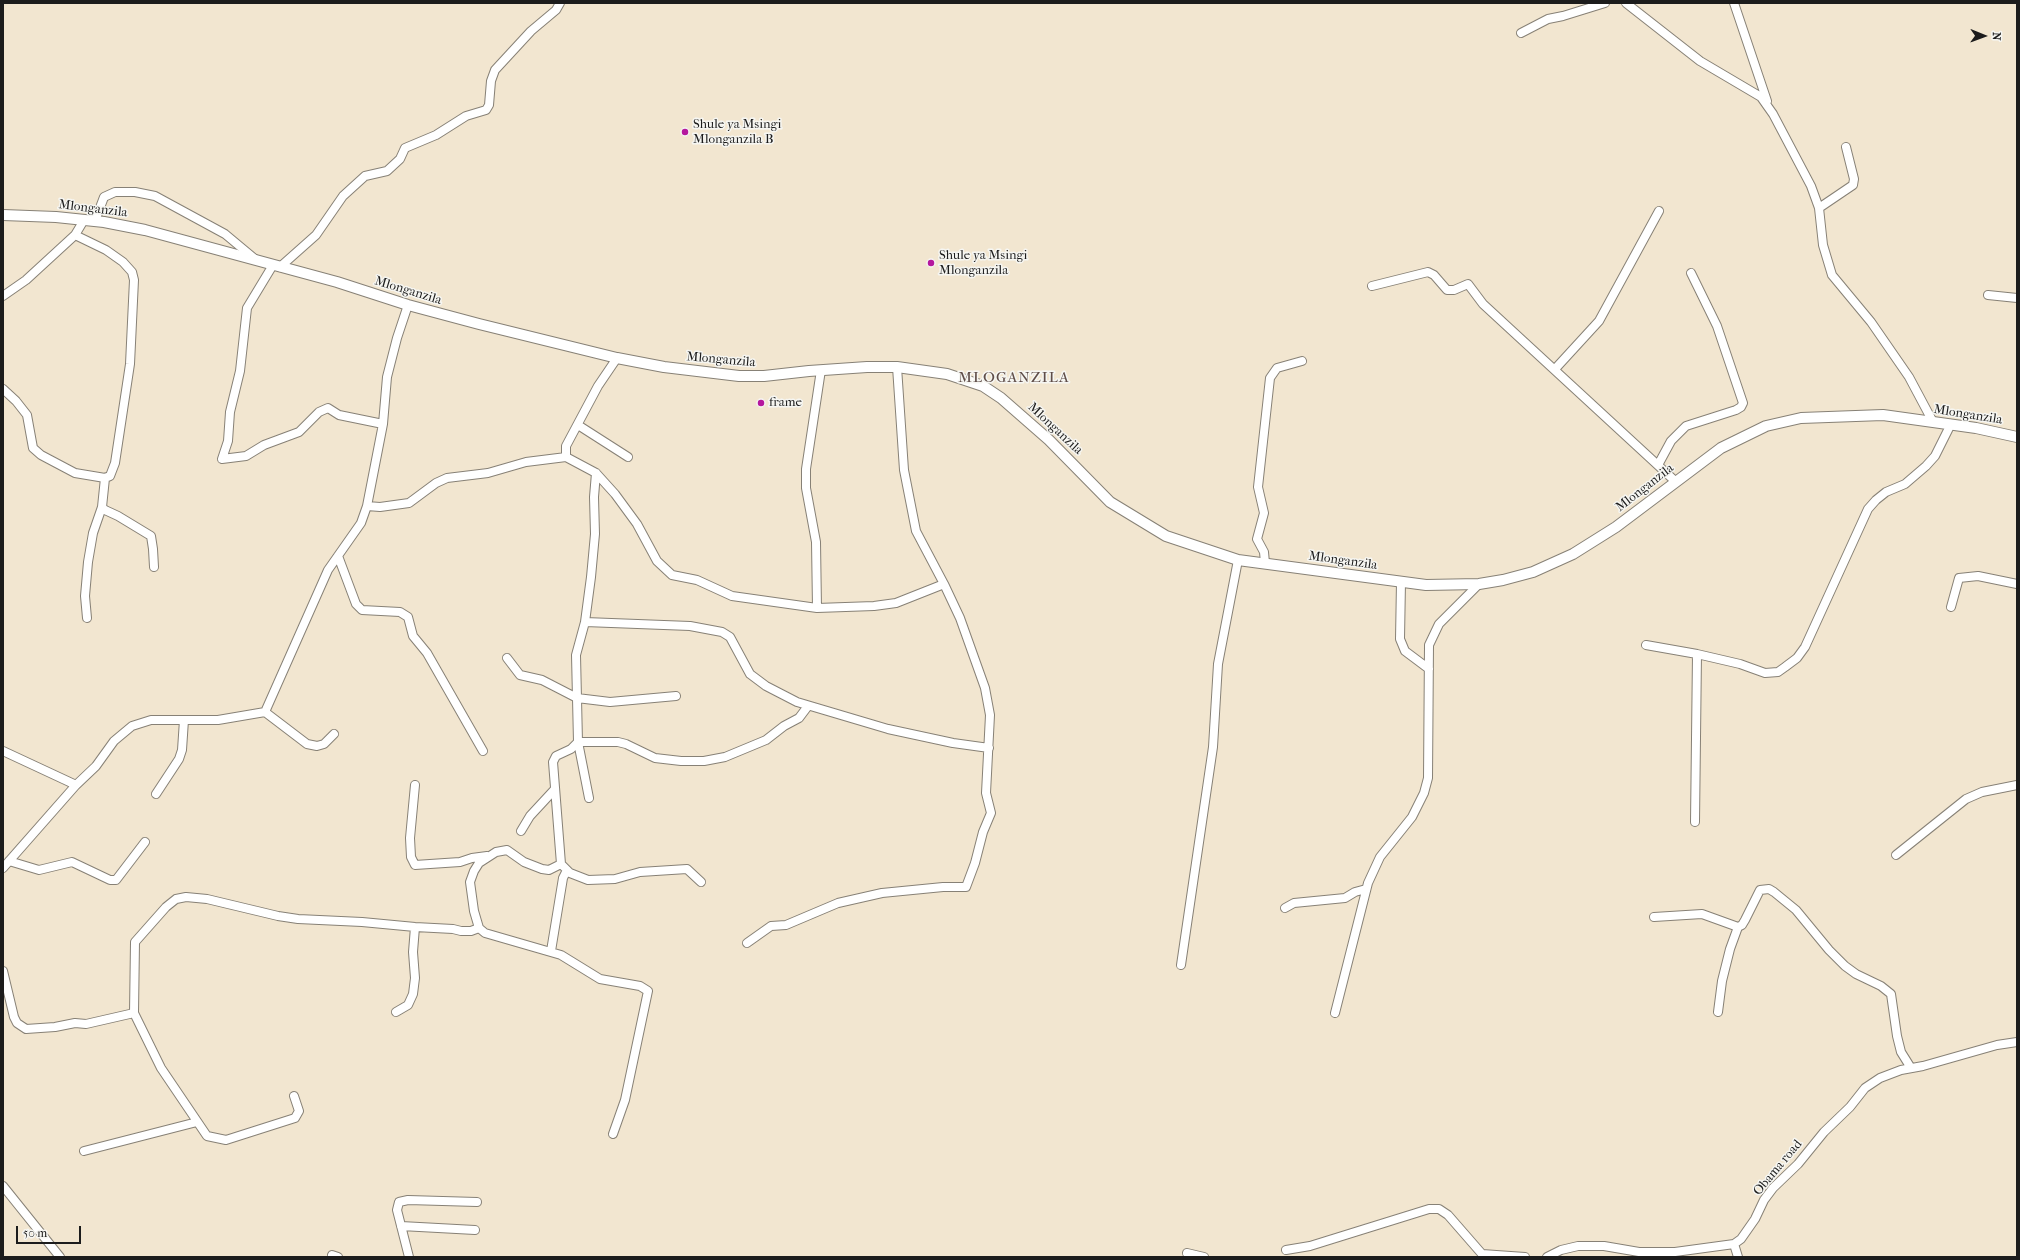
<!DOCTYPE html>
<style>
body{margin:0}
#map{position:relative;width:2020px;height:1260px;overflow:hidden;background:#f2e6d0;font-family:"IM FELL French Canon",serif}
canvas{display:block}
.frame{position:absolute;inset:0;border:4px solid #1c1c1c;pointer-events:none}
.north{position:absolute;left:1964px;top:16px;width:40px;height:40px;-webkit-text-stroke:3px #f6f6f2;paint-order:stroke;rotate:91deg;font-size:11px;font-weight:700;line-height:16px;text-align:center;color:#1c1c1c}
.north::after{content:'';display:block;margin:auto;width:14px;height:18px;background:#1c1c1c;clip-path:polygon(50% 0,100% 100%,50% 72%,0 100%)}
.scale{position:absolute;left:16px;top:1226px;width:65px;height:18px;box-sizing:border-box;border:2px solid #1c1c1c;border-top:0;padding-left:5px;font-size:12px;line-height:14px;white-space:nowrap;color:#1c1c1c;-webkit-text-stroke:3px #f6f6f2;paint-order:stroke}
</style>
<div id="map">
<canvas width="2020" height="1260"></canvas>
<div class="frame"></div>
<div class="north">N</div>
<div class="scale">50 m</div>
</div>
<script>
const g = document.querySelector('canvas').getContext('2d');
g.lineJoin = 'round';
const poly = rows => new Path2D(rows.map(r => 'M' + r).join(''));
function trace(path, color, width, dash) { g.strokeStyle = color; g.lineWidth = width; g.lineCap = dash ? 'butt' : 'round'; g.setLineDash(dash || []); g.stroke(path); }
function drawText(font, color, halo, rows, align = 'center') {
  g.font = font + ' "IM FELL French Canon",serif'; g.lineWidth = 3; g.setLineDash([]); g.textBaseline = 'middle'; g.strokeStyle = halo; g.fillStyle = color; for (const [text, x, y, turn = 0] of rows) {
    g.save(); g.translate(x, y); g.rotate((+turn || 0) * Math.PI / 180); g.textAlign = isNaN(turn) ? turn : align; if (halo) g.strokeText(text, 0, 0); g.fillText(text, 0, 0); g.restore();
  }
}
const minor = poly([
 [1626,3,1700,61,1761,97,1773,114,1811,186,1819,208,1823,245,1832,275,1871,322,1909,377,1933,422],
 [1734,3,1767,101],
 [1521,33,1548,19,1563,16,1605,3],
 [1819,208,1853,185,1854,179,1846,147],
 [95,221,104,197,115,192,135,192,155,196,225,234,255,259],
 [273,265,247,308,240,371,230,412,228,441,222,459,246,456,264,445,299,432,319,412,328,408,339,415,383,424],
 [280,267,316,235,343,196,365,176,387,171,400,159,405,148,436,135,466,116,486,110,489,105,491,81,495,70,531,31,556,10,560,3],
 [1372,286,1428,272,1434,275,1447,290,1454,290,1468,284,1483,304,1675,481],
 [1988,295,2017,298],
 [3,296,26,280,75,235,84,220],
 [617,358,598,386,566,446,566,457,596,473,615,494,637,524,657,561,672,575,697,580,732,596,817,608,874,606,896,603,944,584],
 [1555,369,1599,321,1659,211],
 [3,389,16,401,27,415,33,448,41,455,75,473,105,478,110,476,115,463,130,364,134,280,132,272,123,262,106,250,75,235],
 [578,425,628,457],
 [1658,465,1671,441,1686,426,1736,410,1741,407,1743,403,1717,326,1691,273],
 [596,473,594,497,595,534,591,577,585,622,576,655,578,742,571,749,556,756,553,762,561,864,570,873,588,880,615,879,640,872,687,869,701,882],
 [105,478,102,507,105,510,118,516,151,536,153,549,154,567],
 [367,506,380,507,409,503,436,483,447,478,488,473,526,462,566,457],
 [338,556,356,604,362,610,400,612,408,617,413,636,427,653,483,751],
 [1265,563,1264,552,1257,539,1264,513,1258,487,1270,378,1277,368,1302,361],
 [1401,582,1400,639,1405,651,1429,669],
 [1951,607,1959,578,1978,576,2017,584],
 [817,608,816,542,806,488,806,469,821,370],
 [87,618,85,596,88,562,93,533,102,507],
 [585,622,690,626,722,632,730,637,750,674,766,686,797,702,888,729,953,743,989,748],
 [1646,645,1697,654,1740,664,1765,673,1778,672,1785,667,1797,658,1805,647,1868,509,1876,500,1886,492,1905,484,1926,466,1935,456,1951,424],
 [507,658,520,675,542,680,577,698,610,702,676,696],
 [265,712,307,744,317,746,324,744,334,734],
 [3,751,76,785,96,766,114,741,132,726,151,720,184,720],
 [415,785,410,838,411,857,415,865,460,862,472,858,487,856],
 [156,794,179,759,182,750,184,720,218,720,265,712,328,570,361,523,367,506,383,424,387,377,397,338,408,305],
 [589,798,578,742,618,742,626,744,655,758,681,761,704,761,725,757,766,740,784,726,799,718,808,706],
 [1695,822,1697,654],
 [521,831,530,816,555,789],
 [1896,855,1966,799,1982,792,2017,785],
 [9,861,39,870,72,862,110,880,116,880,145,842],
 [561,864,549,870,542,869,524,862,507,850,496,852,479,863,474,871,470,882,474,911,479,928,485,933,561,955,600,979,640,986,648,991,625,1100,613,1134],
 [3,868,76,785],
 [1285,908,1294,903,1345,898,1355,892,1366,889],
 [1654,917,1702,914,1738,927,1742,925,1745,920,1760,890,1769,889,1774,892,1796,910,1829,950,1845,966,1856,974,1881,986,1891,994,1897,1036,1901,1052,1911,1068],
 [747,943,771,926,786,925,838,903,882,893,943,887,966,887,975,863,983,832,991,813,986,793,990,715,985,688,960,618,944,584,916,531,904,470,897,367],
 [551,951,563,878,567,870],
 [1181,965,1213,747,1218,664,1238,560],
 [3,971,14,1017,17,1023,26,1029,55,1027,75,1023,86,1024,134,1013,161,1068,207,1136,226,1140,295,1118,299,1111,294,1096],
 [396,1012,408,1005,413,994,415,978,413,952,415,927],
 [1718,1012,1722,981,1730,949,1738,927],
 [134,1013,135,942,166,907,176,899,186,897,207,899,278,916,298,919,362,922,415,927,453,929,461,931,471,931,479,928],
 [1335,1013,1368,883,1380,857,1412,817,1424,793,1428,778,1429,645,1439,624,1479,584],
 [84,1151,197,1122],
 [3,1186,60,1257],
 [401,1226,475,1230],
 [1734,1244,1738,1257],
 [1286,1250,1310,1246,1429,1209,1439,1209,1448,1215,1482,1254,1525,1257],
 [1187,1253,1204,1257],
 [332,1255,338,1257],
 [409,1257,397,1210,399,1202,408,1200,477,1202],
 [1547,1257,1561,1250,1578,1246,1604,1246,1639,1252,1675,1252,1734,1244,1741,1239,1755,1219,1764,1200,1773,1188,1798,1164,1824,1132,1850,1107,1865,1088,1880,1078,1901,1070,1923,1066,1997,1045,2017,1042]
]);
const tertiary = poly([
 [3,215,56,217,104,222,145,230,337,282,408,305,479,324,617,358,664,367,739,376,764,376,809,371,867,367,897,367,947,374,983,386,1001,398,1049,440,1110,502,1166,536,1238,560,1426,585,1479,584,1503,580,1533,572,1573,554,1616,527,1721,448,1766,426,1801,418,1883,415,1976,428,2017,437]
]);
trace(minor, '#878176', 10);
trace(tertiary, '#878176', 12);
trace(minor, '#fff', 8);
trace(tertiary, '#fff', 10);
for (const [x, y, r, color] of [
 [685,132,4,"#b5179e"],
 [931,263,4,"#b5179e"],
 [761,403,4,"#b5179e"]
]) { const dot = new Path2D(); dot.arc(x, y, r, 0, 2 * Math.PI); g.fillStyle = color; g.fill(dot); trace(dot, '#f6f6f2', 1.5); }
drawText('13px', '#1c1c1c', '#f6f6f2', [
 ["Shule ya Msingi",693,125],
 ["Mlonganzila B",693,140],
 ["Shule ya Msingi",939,256],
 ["Mlonganzila",939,271],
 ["frame",769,403]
], 'left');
drawText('13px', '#1c1c1c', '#f6f6f2', [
 ["Mlonganzila",93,209,7],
 ["Mlonganzila",408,291,17],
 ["Mlonganzila",721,360,5],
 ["Mlonganzila",1968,415,9],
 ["Mlonganzila",1055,429,43],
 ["Mlonganzila",1645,488,-38],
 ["Mlonganzila",1343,561,8],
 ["Obama road",1778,1168,-50]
]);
g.letterSpacing = '1px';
drawText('15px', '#5f4d48', '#f6f6f2', [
 ["MLOGANZILA",1014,378]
]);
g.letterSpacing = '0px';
</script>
